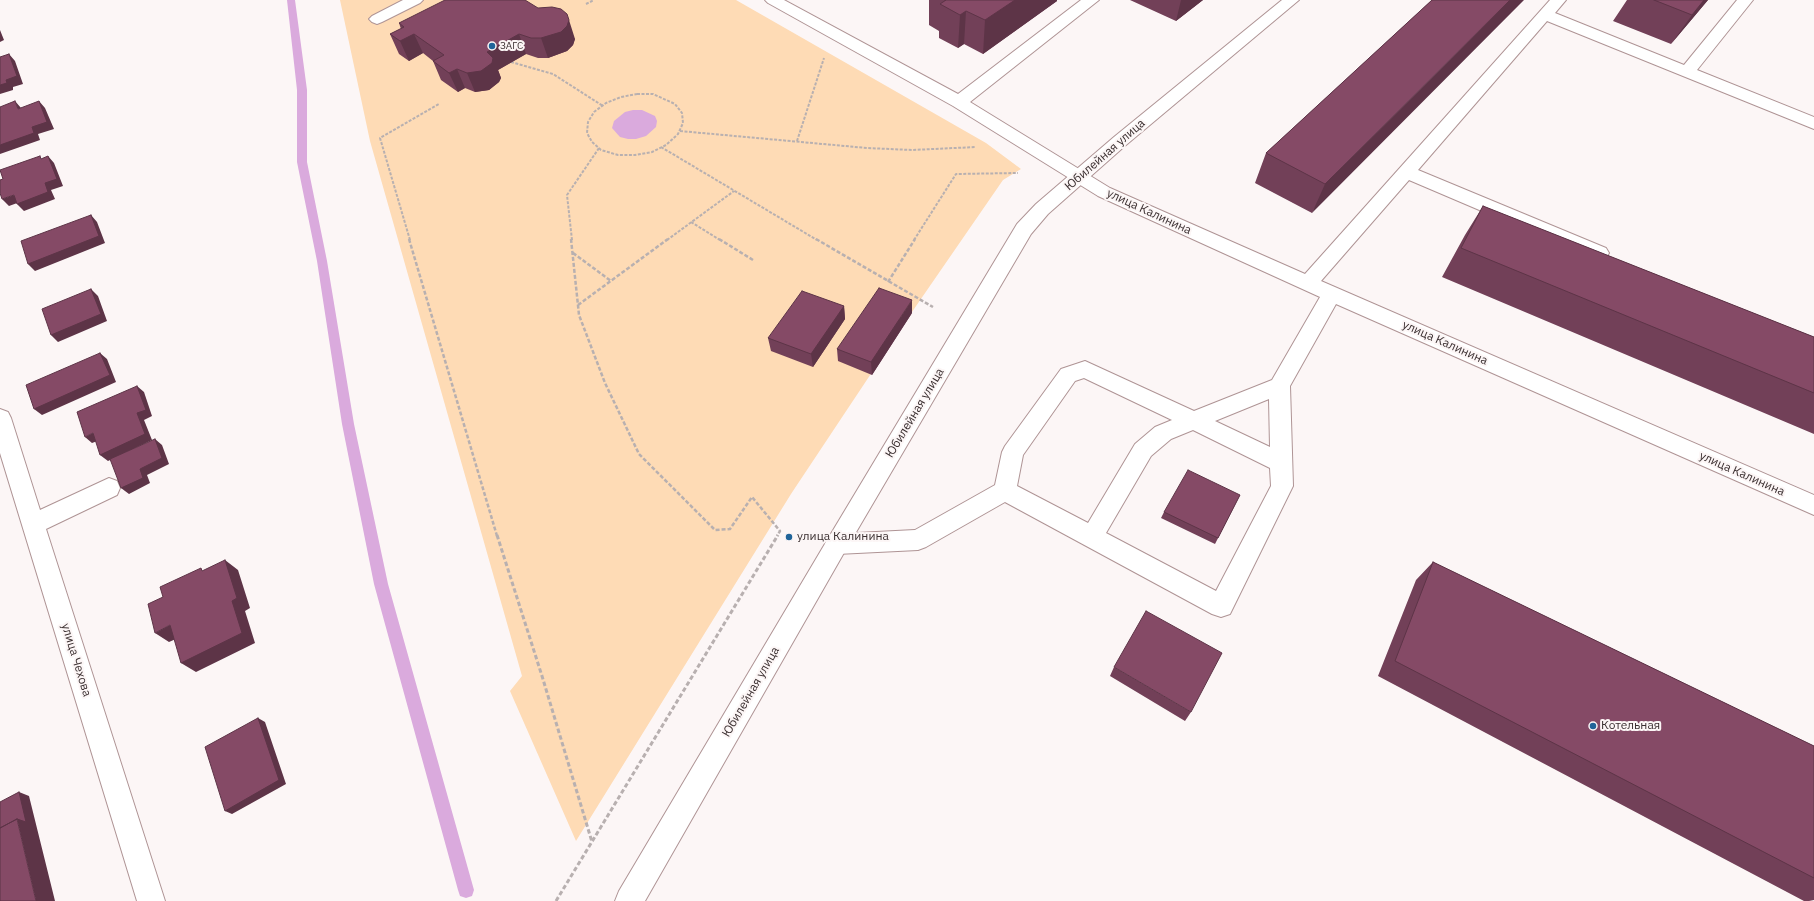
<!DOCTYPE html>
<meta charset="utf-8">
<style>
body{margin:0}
canvas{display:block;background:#fcf6f6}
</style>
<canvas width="1814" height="901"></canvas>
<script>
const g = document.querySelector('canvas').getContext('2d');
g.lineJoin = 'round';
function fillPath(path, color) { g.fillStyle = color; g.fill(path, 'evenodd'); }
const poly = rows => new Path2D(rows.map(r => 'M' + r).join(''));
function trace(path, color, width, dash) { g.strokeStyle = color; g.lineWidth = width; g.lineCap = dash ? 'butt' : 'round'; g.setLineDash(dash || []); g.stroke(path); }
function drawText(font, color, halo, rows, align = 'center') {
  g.font = font + ' "IBM Plex Sans",sans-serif'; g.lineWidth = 4; g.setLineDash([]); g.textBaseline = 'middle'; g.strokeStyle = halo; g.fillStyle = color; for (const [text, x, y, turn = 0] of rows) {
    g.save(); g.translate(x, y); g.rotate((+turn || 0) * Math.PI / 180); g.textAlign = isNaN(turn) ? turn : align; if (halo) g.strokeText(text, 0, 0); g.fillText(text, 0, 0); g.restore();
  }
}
fillPath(poly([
 [340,0,736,0,986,143,1021,169,1003,180,914,309,791,494,576,841,510,691,522,676,370,141]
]), '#fedbb5');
fillPath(poly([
 [633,110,642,110,655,116,657,121,656,127,646,136,636,139,628,139,620,137,612,128,614,121,625,112]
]), '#daaadd');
fillPath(poly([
 [287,0,295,0,307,90,307,162,327,261,354,424,388,584,474,890,472,896,466,898,460,896,458,890,374,584,342,424,317,261,297,162,297,90,287,0]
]), '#daaadd');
const minor = poly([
 [403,0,423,0,420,3,382,22,377,24,372,22,369,19,372,16,403,0],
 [765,0,784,0,958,94,1081,0,1099,0,970,102,1110,188,1305,274,1550,0,1566,0,1555,13,1684,65,1737,0,1753,0,1697,70,1814,117,1814,129,1547,21,1418,170,1606,248,1609,253,1606,258,1599,260,1592,258,1409,180,1321,281,1814,495,1814,515,1336,304,1290,386,1293,486,1230,614,1221,617,1212,614,1005,502,926,547,918,550,837,554,829,551,825,544,829,537,837,534,915,530,995,485,1002,452,1005,446,1061,369,1085,361,1194,411,1272,380,1320,297,1098,196,953,106,768,3,765,0],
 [1084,378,1172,420,1155,427,1135,444,1088,523,1017,486,1023,455,1075,381,1084,378],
 [1269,399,1270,447,1215,421,1269,399],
 [1193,430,1270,468,1271,486,1216,591,1106,533,1151,456,1171,439,1193,430],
 [0,409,8,412,11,418,40,510,109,478,117,481,120,488,117,495,46,529,165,901,137,901,0,453,0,409]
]);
const major = poly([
 [1282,0,1299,0,1126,145,1048,214,1031,234,845,551,645,901,615,901,619,891,829,537,1017,224,1036,204,1114,137,1282,0]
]);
trace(minor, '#af9495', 2);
trace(major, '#af9495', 2);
trace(poly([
 [586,4,594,0],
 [511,62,553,74,603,106],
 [637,94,653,94,675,104,682,113,683,123,678,134,666,145,652,152,635,155,618,155,601,150,592,142,587,133,588,122,594,112,606,103,621,97,637,94],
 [680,131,867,148,912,150,976,147],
 [797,141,824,58],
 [661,147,817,240],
 [691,222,720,240],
 [410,240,380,138,439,104],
 [572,240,567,195,599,148],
 [667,240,734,191],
 [914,240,956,174,1018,173]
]), '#b8b0b0', 2, [3, 1.5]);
trace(poly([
 [409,239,497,536],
 [571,239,579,315,605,383,639,454,715,530,730,529,752,497,780,531,777,536],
 [719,239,753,260],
 [816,239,933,307],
 [573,253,611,281],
 [888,282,915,239],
 [578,305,668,239]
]), '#b8b0b0', 2.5, [4, 2]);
trace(poly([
 [497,535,542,676,592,842],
 [556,901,778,535]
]), '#b8b0b0', 3, [4.5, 2.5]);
fillPath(minor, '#fff');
fillPath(major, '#fff');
fillPath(poly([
 [929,0,1057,0,1057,1,983,54,964,44,958,48,939,38,939,31,929,25],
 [1130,0,1203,0,1176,21],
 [1432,0,1312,213,1255,183,1266,153],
 [1627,0,1708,0,1671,44,1613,21],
 [529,3,575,39,573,45,567,51,548,58,538,58,526,54,498,70,501,78,499,82,489,90,475,92,465,88,458,92,441,80,433,61,423,53,409,61,399,54,390,34,401,29,399,23],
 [1483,206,1814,337,1814,434,1442,277,1465,235],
 [844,306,845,319,813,367,771,351,768,338],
 [912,313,872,375,838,361,837,349],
 [1240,495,1215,544,1161,518,1164,512],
 [1433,562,1814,746,1814,900,1809,901,1804,901,1378,676,1416,580],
 [1114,667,1191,712,1185,721,1110,676]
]), '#724058');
fillPath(poly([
 [1015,0,1057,0,1057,1,983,54,985,20],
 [1181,0,1203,0,1176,21],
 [1510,0,1524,0,1312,213,1325,184],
 [1704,0,1708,0,1671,44,1692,15],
 [966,11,964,44,958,48,960,15],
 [569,20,575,39,573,45,567,51,548,58,541,38],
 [0,30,4,40,0,42],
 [414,34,423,53,409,61,400,41],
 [519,34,526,54,498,70,501,78,499,82,489,90,475,92,467,73,487,52],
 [9,54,15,61,23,84,13,87,13,90,0,94,0,85,6,80],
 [457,69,465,88,458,92,449,73],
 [15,101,21,108,18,109],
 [39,101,45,108,54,129,38,134,40,140,0,154,0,145,32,127],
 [48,156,54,163,63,186,51,190,55,199,24,211,17,204,45,183],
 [14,195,20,202,9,206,2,199],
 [91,215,97,222,105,243,35,271,28,264],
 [91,289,98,296,107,321,58,342,51,335],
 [912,300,912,313,872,375,871,362],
 [844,306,845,319,813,367,811,354],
 [100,353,107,359,116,382,42,415,34,409],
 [137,386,144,392,152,416,144,420,152,440,108,461,100,455,137,413],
 [93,433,100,440,92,443,85,437],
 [155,439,162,445,169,464,147,475,150,483,129,494,121,488,140,469],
 [225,560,238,570,250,608,245,611,255,643,196,672,181,663,232,601],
 [170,625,185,635,169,642,155,633],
 [258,718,265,722,286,784,232,814,225,811],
 [19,792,29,796,55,901,36,901,17,819]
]), '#5d3447');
const building = poly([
 [445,0,525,0,538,8,552,7,561,9,567,14,569,20,567,26,561,32,541,38,531,38,519,34,487,52,493,58,492,63,481,71,467,73,457,69,449,73,433,61,444,55,414,34,400,41,390,34,404,27,399,23,445,0],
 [945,0,1015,0,985,20,966,11,960,15,940,4,946,0,945,0],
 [1432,0,1510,0,1325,184,1266,153,1432,0],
 [1654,0,1704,0,1692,15,1654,0],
 [9,54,17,76,6,80,7,83,0,85,0,57,9,54],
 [15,101,18,109,39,101,47,122,32,127,34,133,0,145,0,107,15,101],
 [40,156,41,159,48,156,57,179,45,183,48,192,17,204,14,195,2,199,0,193,0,180,3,179,0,170,40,156],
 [1483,206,1814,337,1814,393,1461,248,1483,206],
 [91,215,99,236,28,264,21,241,91,215],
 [879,288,912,300,871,362,837,349,879,288],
 [91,289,101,314,51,335,42,309,91,289],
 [802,291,844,306,811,354,768,338,802,291],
 [100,353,110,375,34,409,26,385,100,353],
 [137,386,146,410,137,413,145,434,100,455,93,433,85,437,77,412,137,386],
 [155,439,162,458,140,469,143,478,121,488,110,459,155,439],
 [1188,470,1240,495,1218,538,1164,512,1188,470],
 [225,560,237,598,232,601,242,633,181,663,170,625,155,633,148,604,163,597,160,587,201,568,202,571,225,560],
 [1433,562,1814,746,1814,878,1395,661,1433,562],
 [1146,611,1222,653,1191,712,1114,667,1146,611],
 [258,718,279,780,225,811,205,747,258,718],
 [19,792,26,822,17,819,0,828,0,802,19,792],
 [17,819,36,901,0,901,0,828,17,819]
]);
fillPath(building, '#854a66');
trace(building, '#5d3447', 1);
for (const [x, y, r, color] of [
 [492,46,4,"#206499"],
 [789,537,4,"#206499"],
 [1593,726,4,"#206499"]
]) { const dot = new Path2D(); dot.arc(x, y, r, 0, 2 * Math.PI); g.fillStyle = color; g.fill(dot); trace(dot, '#fcf6f6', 1.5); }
drawText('10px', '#3a2f30', '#fcf6f6', [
 ["ЗАГС",500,46]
], 'left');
drawText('12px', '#3a2f30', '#fcf6f6', [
 ["Юбилейная улица",1105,155,-41],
 ["улица Калинина",1149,212,25],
 ["улица Калинина",1445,343,24],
 ["Юбилейная улица",915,413,-59],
 ["улица Калинина",1742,474,24],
 ["улица Чехова",76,660,73],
 ["Юбилейная улица",751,692,-60]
]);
drawText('12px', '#3a2f30', '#fcf6f6', [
 ["улица Калинина",797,537],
 ["Котельная",1601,726]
], 'left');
</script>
